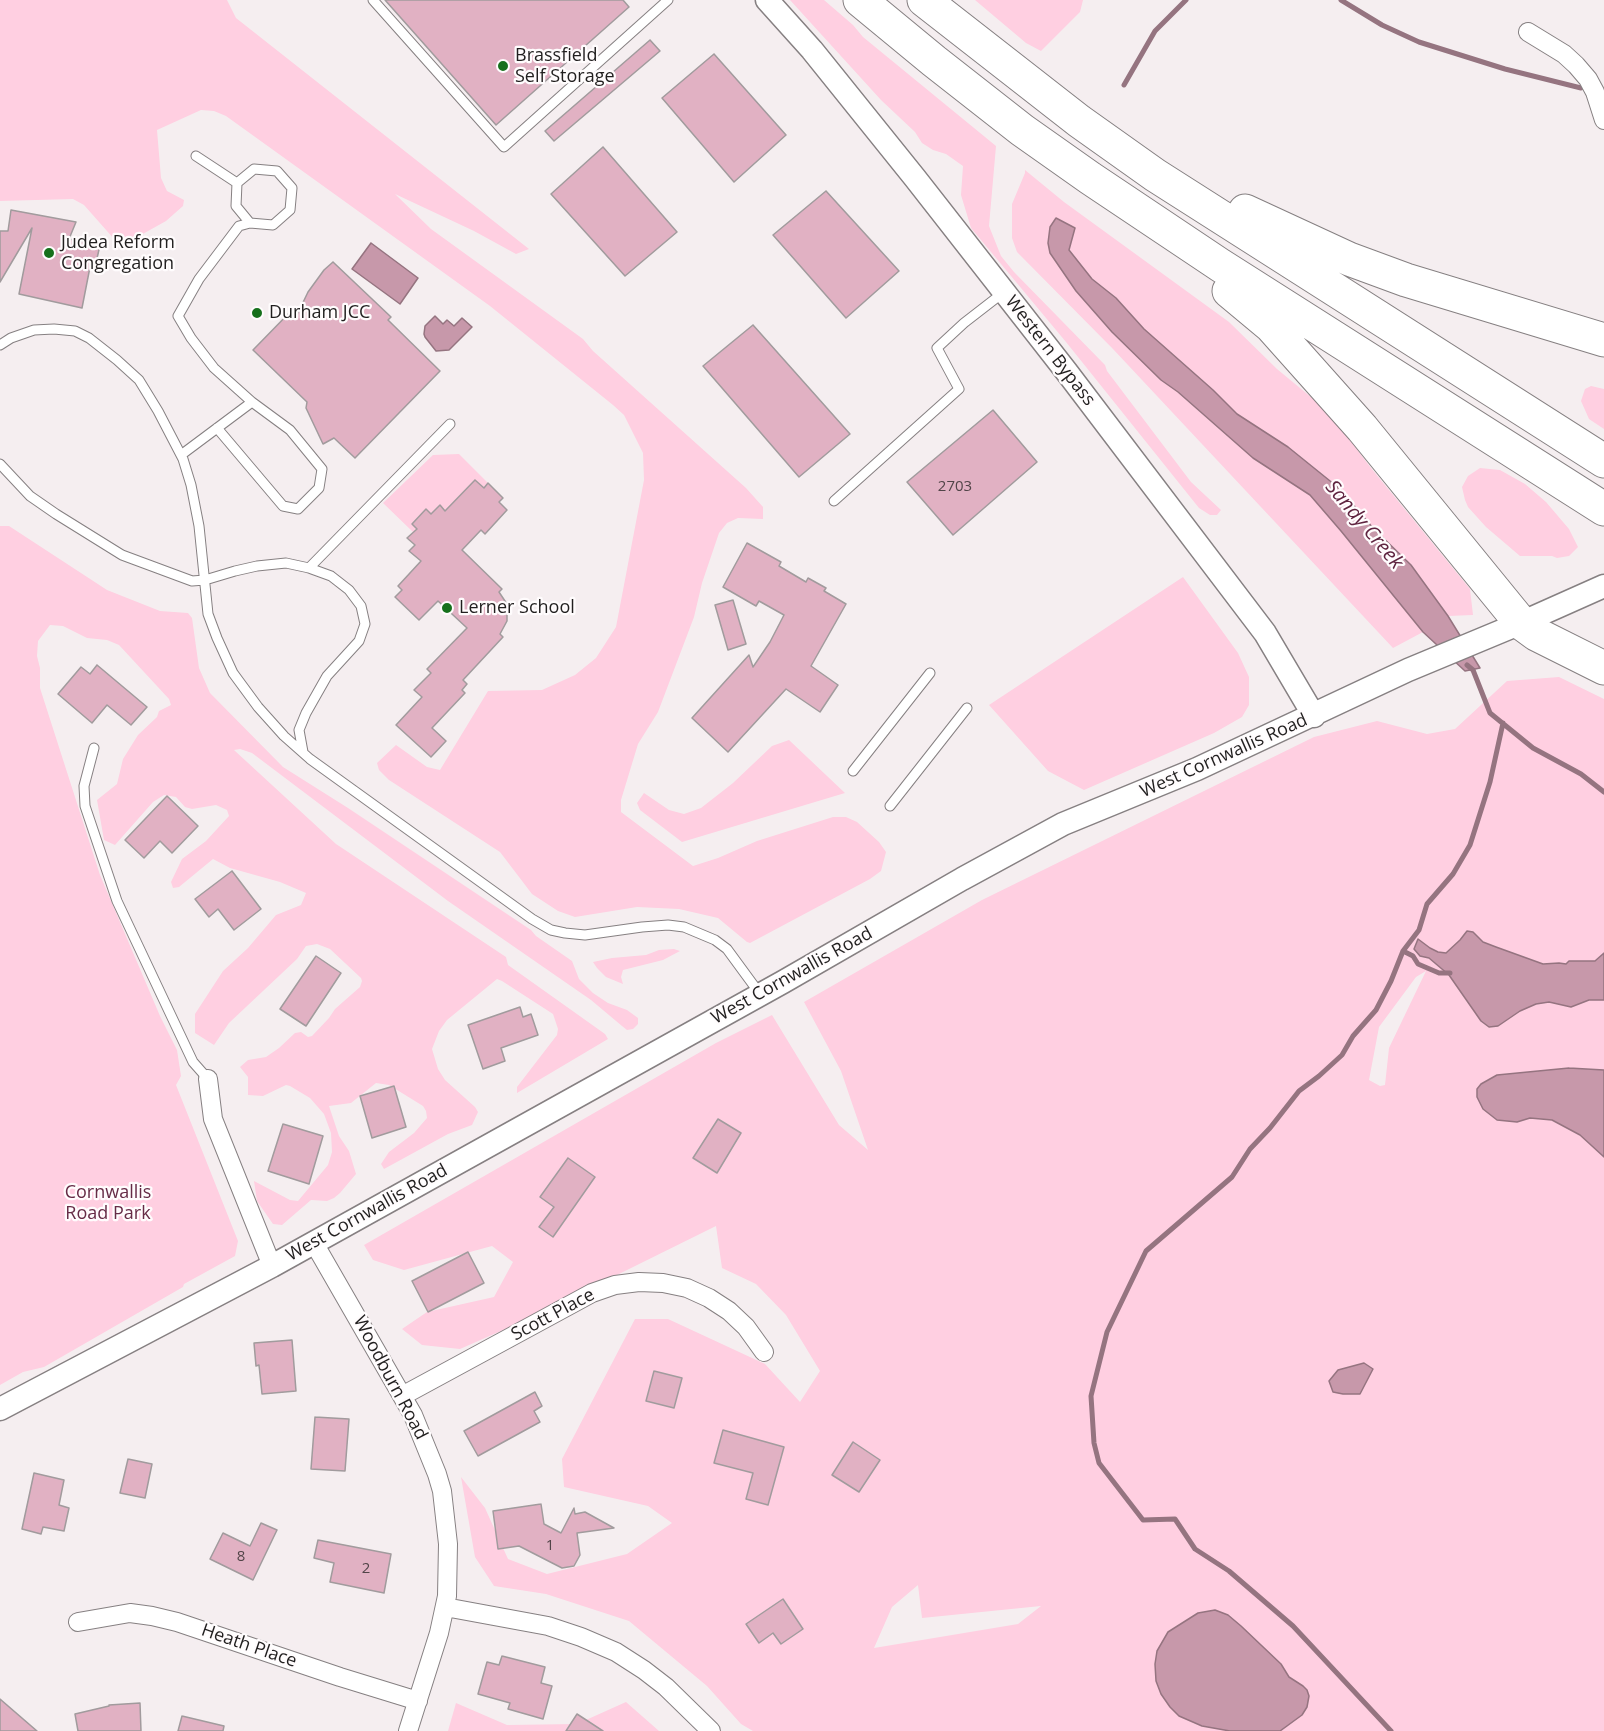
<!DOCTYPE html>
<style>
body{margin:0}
canvas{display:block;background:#f5eef0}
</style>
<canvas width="1604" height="1731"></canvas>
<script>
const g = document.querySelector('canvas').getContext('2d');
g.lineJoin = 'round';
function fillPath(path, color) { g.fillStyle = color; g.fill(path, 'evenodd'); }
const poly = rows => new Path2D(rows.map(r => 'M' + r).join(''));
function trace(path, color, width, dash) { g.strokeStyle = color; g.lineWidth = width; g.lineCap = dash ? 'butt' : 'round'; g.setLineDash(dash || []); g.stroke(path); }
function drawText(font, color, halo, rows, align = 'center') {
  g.font = font + ' "Open Sans",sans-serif'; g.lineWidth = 4.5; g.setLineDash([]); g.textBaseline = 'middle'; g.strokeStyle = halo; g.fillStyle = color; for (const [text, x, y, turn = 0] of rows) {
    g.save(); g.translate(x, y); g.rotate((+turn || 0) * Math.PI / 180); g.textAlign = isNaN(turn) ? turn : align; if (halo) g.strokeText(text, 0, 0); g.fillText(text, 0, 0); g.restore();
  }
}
fillPath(poly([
 [0,0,227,0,236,18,529,249,516,254,474,231,395,194,431,229,583,339,593,351,746,488,763,507,763,519,738,518,727,523,719,533,702,583,694,617,658,712,638,744,621,800,621,812,693,866,718,858,757,841,833,817,846,817,857,822,879,842,886,852,881,871,870,879,750,943,747,942,718,918,679,909,637,907,575,917,558,911,532,894,500,852,389,780,379,770,377,763,396,745,427,767,440,770,488,691,542,690,575,675,596,658,616,627,644,480,643,453,624,415,613,405,490,306,226,116,214,111,201,110,157,130,161,178,167,191,184,200,183,206,166,221,132,240,122,248,84,205,73,199,0,201],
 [790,0,824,0,853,25,863,37,996,146,989,226,1001,256,1014,272,1105,365,1107,371,1191,482,1221,510,1217,515,1210,515,1199,508,1066,342,971,228,961,195,963,166,946,154,933,150,922,143,915,132,881,100],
 [975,0,1083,0,1080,12,1041,51,1026,43],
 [1025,170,1064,202,1229,322,1277,369,1329,412,1371,468,1470,589,1473,615,1448,616,1411,565,1373,528,1340,489,1288,447,1237,414,1213,390,1144,329,1116,299,1092,279,1069,250,1075,228,1050,227,1161,380,1178,392,1253,458,1310,495,1341,531,1423,632,1393,648,1113,349,1017,252,1012,238,1012,204,1025,173],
 [1591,386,1604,389,1604,429,1589,419,1581,401,1585,389],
 [459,454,488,483,484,488,475,480,453,503,454,519,440,506,431,514,426,509,412,524,417,529,413,532,383,503,433,455],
 [1480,468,1500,470,1525,484,1546,502,1569,529,1578,547,1569,556,1557,558,1552,556,1520,556,1486,527,1468,507,1465,500,1462,487,1468,476],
 [0,526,9,526,107,590,160,611,188,613,192,618,199,668,210,693,283,767,348,808,531,930,536,936,572,961,579,979,593,993,608,1003,627,1010,638,1018,638,1024,633,1029,627,1030,622,1026,591,1000,448,901,252,753,240,749,234,750,336,844,506,957,508,965,605,1034,608,1039,517,1093,517,1087,557,1035,558,1029,553,1014,502,981,497,979,447,1020,439,1031,432,1049,438,1069,445,1080,475,1107,478,1112,472,1125,448,1134,384,1169,381,1164,389,1152,414,1133,427,1118,426,1111,423,1106,389,1085,376,1083,351,1103,329,1106,339,1136,349,1151,356,1174,340,1193,334,1198,327,1201,311,1200,282,1225,273,1224,257,1201,254,1181,290,1200,298,1201,328,1165,332,1152,331,1133,324,1114,310,1098,290,1086,286,1085,263,1096,248,1095,248,1077,240,1067,248,1060,266,1057,279,1048,295,1033,301,1032,308,1037,312,1036,329,1018,335,1009,360,987,362,981,361,978,330,949,317,944,306,946,297,959,229,1023,214,1045,195,1033,195,1014,223,971,248,948,276,915,301,905,306,893,280,882,230,868,213,859,179,887,173,888,171,882,182,859,206,841,229,816,227,810,216,805,192,809,185,807,176,797,164,795,153,802,115,845,104,840,97,800,117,784,123,759,138,735,157,717,159,711,171,705,169,699,119,645,107,640,87,638,63,626,50,625,38,641,37,656,40,668,40,688,100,875,160,1016,177,1050,181,1076,176,1085,238,1241,235,1256,184,1284,183,1287,44,1367,23,1372,0,1385],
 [1183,577,1238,653,1249,677,1249,705,1242,717,1214,733,1084,790,1048,771,989,705],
 [1559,677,1604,699,1604,1731,753,1731,741,1724,707,1686,629,1621,546,1594,494,1586,475,1557,461,1477,485,1508,508,1559,547,1574,627,1554,672,1523,648,1506,564,1487,562,1459,635,1319,668,1319,765,1364,800,1402,820,1371,786,1315,756,1284,722,1268,716,1226,528,1319,460,1349,422,1345,402,1329,427,1312,494,1297,513,1262,492,1246,404,1270,373,1260,364,1245,716,1043,772,1015,839,1125,868,1150,841,1071,804,1002,982,900,1314,737,1377,721,1427,734,1455,729,1507,681],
 [1426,971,1389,1048,1385,1085,1380,1086,1369,1080,1379,1027,1416,977],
 [918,1585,922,1618,1041,1606,1018,1624,874,1648,892,1607],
 [789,740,845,793,682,842,640,810,637,803,644,793,669,810,684,814,701,808,733,783,772,746],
 [674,949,680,951,663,960,623,970,621,977,623,984,606,977,597,968,593,962,612,958,646,955,659,950],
 [626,1702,659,1731,448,1731,456,1703,507,1725,577,1724]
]), '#ffcfe1');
const water = poly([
 [1056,218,1075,228,1069,250,1092,279,1116,298,1144,329,1213,390,1237,414,1288,447,1340,489,1373,528,1411,565,1448,616,1480,668,1465,671,1423,632,1341,531,1310,495,1253,458,1178,392,1161,380,1112,332,1076,291,1050,253,1048,243,1050,227,1056,218],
 [371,243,418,278,400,304,352,269,371,243],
 [435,316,443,324,447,320,454,326,462,318,472,327,449,350,436,351,425,337,424,334,425,326,435,316],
 [1467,931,1473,932,1483,942,1496,947,1543,964,1559,963,1566,964,1569,961,1595,961,1604,953,1604,1000,1589,1000,1571,1007,1549,1002,1536,1004,1520,1011,1498,1026,1489,1027,1481,1021,1449,975,1429,958,1420,956,1414,949,1418,939,1430,948,1438,952,1446,953,1460,940,1467,931],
 [1569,1068,1604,1070,1604,1157,1580,1135,1552,1120,1530,1118,1517,1122,1497,1120,1483,1109,1477,1097,1477,1089,1481,1084,1497,1075,1569,1068],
 [1364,1363,1373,1369,1360,1394,1343,1394,1333,1392,1329,1381,1338,1370,1364,1363],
 [1215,1610,1228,1615,1241,1626,1281,1664,1289,1677,1303,1686,1307,1690,1309,1696,1307,1707,1302,1715,1280,1731,1230,1731,1202,1726,1179,1716,1170,1707,1161,1694,1156,1681,1155,1664,1157,1651,1168,1632,1198,1613,1215,1610]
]);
fillPath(water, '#c798aa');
trace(water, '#957480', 1.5);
trace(poly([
 [1341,0,1382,25,1419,42,1505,69,1581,88],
 [1124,85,1155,31,1186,0],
 [1467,665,1473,670,1490,713,1533,748,1581,774,1604,792],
 [1403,951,1413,956,1418,964,1439,973,1450,973],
 [1391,1731,1293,1626,1229,1571,1195,1549,1175,1519,1143,1520,1099,1463,1094,1443,1091,1396,1107,1332,1146,1251,1232,1177,1250,1149,1270,1128,1299,1091,1319,1076,1342,1055,1353,1036,1376,1010,1391,981,1403,951,1419,930,1427,904,1453,874,1470,845,1490,782,1503,723]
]), '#957480', 5);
const building = poly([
 [385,0,623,0,629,7,496,125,385,0],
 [650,40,660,51,554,141,545,131,650,40],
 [714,54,786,135,734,182,662,98,714,54],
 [603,147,677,232,625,276,551,194,603,147],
 [826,191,899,271,846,318,773,235,826,191],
 [11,210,76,222,69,239,100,245,96,263,91,262,82,308,19,294,32,228,0,282,0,231,8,231,11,210],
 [333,262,391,317,388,320,440,371,355,458,334,438,323,444,306,408,307,402,253,350,292,310,297,315,308,292,324,270,333,262],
 [753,325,850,434,799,477,703,366,753,325],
 [993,410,1037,462,953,535,907,482,993,410],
 [475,480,484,488,488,483,503,498,499,502,507,510,485,534,481,530,462,550,502,589,499,592,507,604,507,621,500,634,503,637,463,680,467,684,462,690,465,693,432,728,446,741,431,757,396,725,422,697,414,690,431,673,427,669,467,628,438,601,419,620,395,597,402,590,398,586,421,561,409,551,415,545,407,538,417,529,412,524,426,509,431,514,440,505,445,511,475,480],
 [747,543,781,562,779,566,806,582,808,578,826,588,824,591,846,604,811,666,838,685,820,712,786,689,728,752,692,718,749,655,753,667,770,642,784,615,759,601,756,606,723,587,747,543],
 [733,600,746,644,728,650,715,605,733,600],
 [97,665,147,707,131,725,107,705,92,723,58,694,81,667,90,674,97,665],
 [167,796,198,826,172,853,160,841,144,858,125,840,167,796],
 [232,871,261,909,234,930,218,909,209,917,195,899,232,871],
 [316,956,341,973,306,1026,280,1009,316,956],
 [520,1007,523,1017,531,1014,538,1035,501,1048,505,1061,483,1069,468,1025,520,1007],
 [394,1086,406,1127,372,1138,360,1096,394,1086],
 [718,1119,741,1133,717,1173,693,1158,718,1119],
 [283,1124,323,1136,309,1184,268,1171,283,1124],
 [568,1158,595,1177,553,1237,539,1227,554,1207,540,1197,568,1158],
 [468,1252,484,1283,428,1312,412,1281,468,1252],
 [292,1340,296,1391,262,1394,259,1365,256,1366,254,1343,292,1340],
 [654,1371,682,1378,674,1408,646,1401,654,1371],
 [535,1392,542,1406,534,1411,540,1422,478,1456,464,1431,535,1392],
 [315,1417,349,1419,345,1471,311,1469,315,1417],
 [723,1430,784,1447,768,1505,746,1499,753,1473,714,1463,723,1430],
 [853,1442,880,1460,859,1492,832,1475,853,1442],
 [128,1459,152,1464,145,1498,120,1493,128,1459],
 [34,1473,64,1480,59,1505,69,1508,64,1531,43,1527,41,1534,22,1529,34,1473],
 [541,1504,544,1524,561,1533,574,1508,575,1514,585,1512,614,1528,577,1533,580,1555,574,1566,562,1568,519,1546,498,1549,493,1511,541,1504],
 [261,1523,277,1530,253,1580,210,1559,223,1533,250,1546,261,1523],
 [318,1540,391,1554,384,1593,330,1582,334,1563,314,1558,318,1540],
 [783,1599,803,1629,781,1644,773,1633,759,1643,746,1624,783,1599],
 [502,1656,545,1667,541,1683,552,1686,543,1719,508,1709,510,1703,478,1694,487,1662,499,1665,502,1656],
 [0,1699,37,1731,0,1731,0,1699],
 [140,1703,141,1731,78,1731,75,1714,109,1706,109,1705,140,1703],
 [577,1714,603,1731,566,1731,577,1714],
 [182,1716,224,1726,223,1731,178,1731,182,1716]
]);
fillPath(building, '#e1b1c3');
trace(building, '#a19b9d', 1.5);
const service = poly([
 [373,0,504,147,668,0],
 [196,156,237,183],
 [0,345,11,338,34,330,54,329,75,331,89,338,117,360,139,380,158,411,183,459,191,485,199,526,208,614,217,638,233,673,258,707,284,736,310,759,532,919,551,930,565,933,585,935,642,927,668,925,684,927,715,940,727,949,760,994],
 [217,428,283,506,298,509,319,488,322,469,290,430,252,402],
 [181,455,252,402,214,368,191,338,178,316,199,279,239,226,250,223,273,225,290,210,292,188,277,171,254,169,237,183,236,206,250,223],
 [0,464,30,496,56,514,122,555,192,581,205,580,235,571,257,566,286,563,309,568,331,576,349,590,361,606,365,624,359,641,327,676,306,713,299,730,303,752],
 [834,501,959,389,937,348,964,323,1004,292],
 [309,568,450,424],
 [94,748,84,786,85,806,117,901,193,1062,208,1079],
 [853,771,930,673],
 [890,806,967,708]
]);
const minor = poly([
 [1528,32,1564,54,1576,65,1588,79,1595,92,1604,120],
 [208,1079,213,1119,272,1266],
 [314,1243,413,1415,437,1474,442,1491,448,1544,447,1596,439,1633,408,1731],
 [402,1396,592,1293,615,1285,639,1282,663,1283,687,1288,709,1298,729,1311,746,1327,764,1352],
 [445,1607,548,1626,581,1637,616,1652,644,1670,666,1687,711,1731],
 [78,1622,130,1613,152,1616,177,1622,340,1677,418,1701]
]);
const tertiary = poly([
 [767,0,812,50,915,178,1066,371,1265,633,1314,716],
 [0,1409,272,1266,783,982,962,879,1063,824,1197,769,1408,670,1521,623,1604,586]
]);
const motorway = poly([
 [860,0,934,61,1022,130,1090,178,1220,265,1604,509],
 [924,0,1079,121,1155,175,1604,461],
 [1245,211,1349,259,1406,280,1604,340],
 [1229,291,1271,326,1362,428,1521,623,1536,634,1604,668]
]);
trace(service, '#868082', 11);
trace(minor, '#868082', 20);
trace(tertiary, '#868082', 25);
trace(motorway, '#868082', 35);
trace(service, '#fff', 9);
trace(minor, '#fff', 18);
trace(tertiary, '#fff', 22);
trace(motorway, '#fff', 33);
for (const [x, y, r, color] of [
 [503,66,6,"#16701c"],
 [49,253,6,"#16701c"],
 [257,313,6,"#16701c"],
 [447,608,6,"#16701c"]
]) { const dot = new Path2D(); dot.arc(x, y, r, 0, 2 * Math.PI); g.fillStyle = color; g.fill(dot); trace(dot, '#fffcfd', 2); }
drawText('15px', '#514448', null, [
 ["2703",955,487],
 ["1",550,1546],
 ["8",241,1557],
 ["2",366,1569]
]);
drawText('18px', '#211f1f', '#fffcfd', [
 ["Brassfield",515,56],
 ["Self Storage",515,77],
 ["Judea Reform",61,243],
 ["Congregation",61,264],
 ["Durham JCC",269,313],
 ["Lerner School",459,608]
], 'left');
drawText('18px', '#211f1f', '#fffcfd', [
 ["Western Bypass",1050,351,52],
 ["West Cornwallis Road",1224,756,-24],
 ["West Cornwallis Road",792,976,-29],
 ["West Cornwallis Road",367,1213,-29],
 ["Scott Place",553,1315,-28],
 ["Woodburn Road",390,1378,62],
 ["Heath Place",249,1646,19]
]);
drawText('18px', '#662b46', '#fffcfd', [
 ["Cornwallis",108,1193],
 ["Road Park",108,1214]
]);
drawText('italic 20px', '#5f2440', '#fffcfd', [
 ["Sandy Creek",1364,525,50]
]);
</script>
